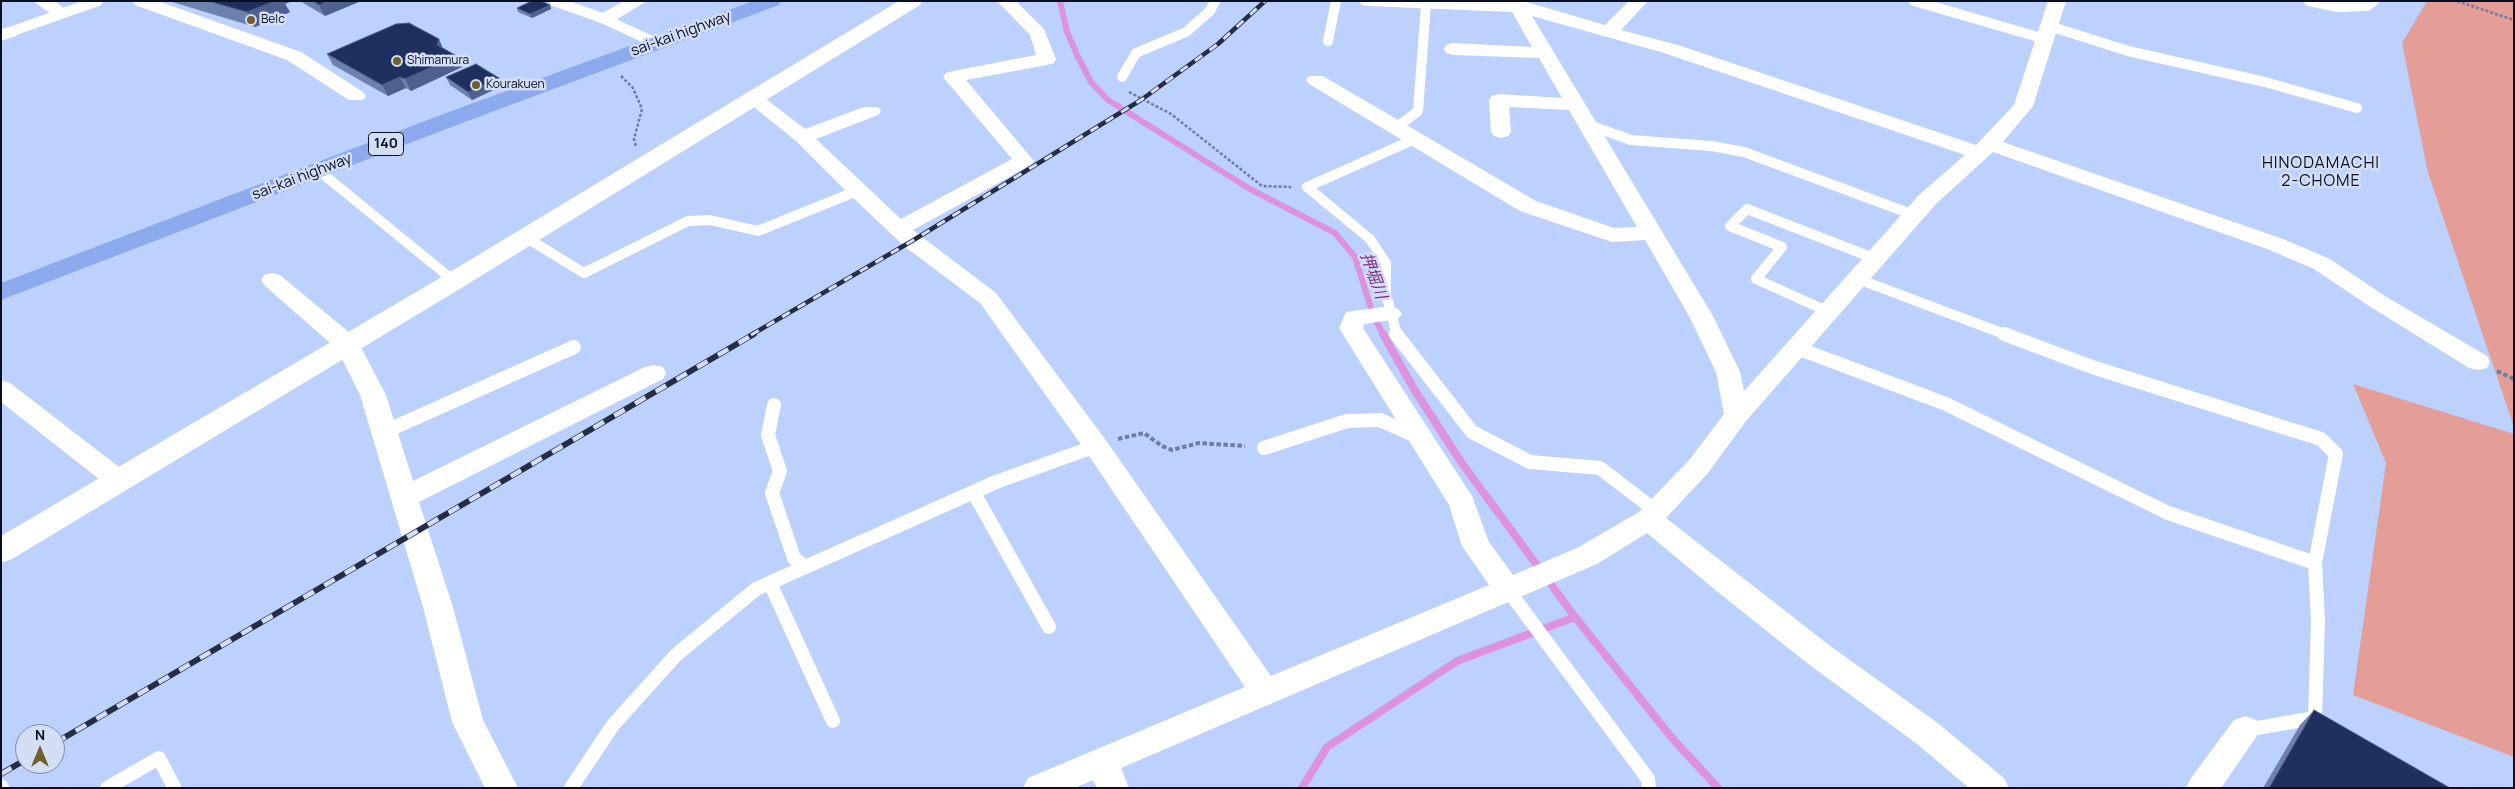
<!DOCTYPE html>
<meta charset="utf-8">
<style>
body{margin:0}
#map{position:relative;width:2515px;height:789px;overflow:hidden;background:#bcd1fe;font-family:Manrope,sans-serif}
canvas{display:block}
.frame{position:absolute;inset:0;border:2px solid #080f23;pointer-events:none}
.north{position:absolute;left:15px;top:724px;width:50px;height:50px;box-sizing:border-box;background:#d3def5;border:1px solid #828ba1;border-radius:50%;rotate:0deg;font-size:14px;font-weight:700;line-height:20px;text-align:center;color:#080f23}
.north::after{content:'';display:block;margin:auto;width:18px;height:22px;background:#725d2c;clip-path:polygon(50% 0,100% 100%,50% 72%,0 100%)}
</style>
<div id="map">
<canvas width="2515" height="789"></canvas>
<div class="frame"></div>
<div class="north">N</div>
</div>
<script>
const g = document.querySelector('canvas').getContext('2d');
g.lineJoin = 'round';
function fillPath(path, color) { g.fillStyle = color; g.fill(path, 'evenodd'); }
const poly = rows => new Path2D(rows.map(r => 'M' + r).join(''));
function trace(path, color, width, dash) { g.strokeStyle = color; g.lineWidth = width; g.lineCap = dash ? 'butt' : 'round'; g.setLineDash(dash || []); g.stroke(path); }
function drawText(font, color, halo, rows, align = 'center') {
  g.font = font + ' Manrope,"Noto Sans JP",sans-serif'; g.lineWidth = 5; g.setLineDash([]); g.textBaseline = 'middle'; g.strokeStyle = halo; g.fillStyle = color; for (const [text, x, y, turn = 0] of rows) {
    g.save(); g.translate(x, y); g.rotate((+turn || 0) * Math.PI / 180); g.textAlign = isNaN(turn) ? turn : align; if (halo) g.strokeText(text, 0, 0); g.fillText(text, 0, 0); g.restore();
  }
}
fillPath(poly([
 [2427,1,2514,1,2514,427,2428,173,2402,43],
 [2353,384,2514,434,2514,757,2353,695,2386,463]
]), '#e49e97');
trace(poly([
 [1060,1,1067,32,1078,57,1091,82,1108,100,1250,189,1335,233,1355,257,1374,318,1384,335]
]), '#dd92de', 6);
trace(poly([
 [1383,334,1414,389,1461,462,1575,617,1672,738,1718,788],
 [1302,788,1327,747,1457,661,1575,617]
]), '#dd92de', 8);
trace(poly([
 [2457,1,2514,20],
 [621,76,633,88,642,109,634,139,636,147],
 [1129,92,1171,114,1262,186,1291,187]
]), '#6e7d9f', 2.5, [3, 2]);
trace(poly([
 [2497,371,2514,379],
 [1118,439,1144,433,1162,446,1172,450,1199,443,1245,446]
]), '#6e7d9f', 4, [4.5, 2.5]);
trace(poly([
 [554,1,602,18,656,43],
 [1914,1,2045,39],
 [2309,1,2338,7,2367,6,2374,1],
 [2049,26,2128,51,2265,82,2357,108],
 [10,32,98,1],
 [1328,41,1336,1],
 [1122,77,1136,53,1186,32,1210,11,1215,1],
 [1586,124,1631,140,1711,146,1744,152,1914,215],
 [1396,128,1418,111,1426,4],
 [318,170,454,281],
 [525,237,584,273,688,221,710,220,758,231,857,191],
 [1858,279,2007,335],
 [1829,312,1756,279,1782,247,1730,226,1747,209,1876,259],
 [1397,335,1386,294,1386,263,1370,239,1307,187,1415,139]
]), '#fff', 10);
trace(poly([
 [1396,334,1472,432,1530,462,1600,468,1656,511],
 [2004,334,2092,367,2321,439,2336,454,2315,563,2318,621,2315,718,2245,730],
 [1797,348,1946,404,2168,513,2315,563],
 [774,405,768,435,780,471,772,493,794,558,805,567],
 [384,432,574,347],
 [1264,448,1347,421,1380,420,1416,436],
 [974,493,1049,627],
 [770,583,833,721],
 [1508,590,1648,779,1649,788],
 [1,786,2,788],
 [107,788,159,758,174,787],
 [571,788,613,725,676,655,756,589,996,482,1096,446]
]), '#fff', 14);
fillPath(poly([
 [33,1,55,1,70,13,67,17,55,17,33,1],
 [132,1,158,1,301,52,363,92,366,96,363,100,349,100,287,60,135,5,132,1],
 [624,1,647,1,611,23,599,23,596,19,599,15,624,1],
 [997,1,1016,1,1044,29,1056,59,1054,63,1047,65,966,80,1034,161,1031,165,913,230,996,293,1105,439,1271,676,1489,585,1462,546,1449,505,1339,328,1346,312,1390,306,1398,309,1402,314,1398,319,1364,324,1363,328,1472,496,1489,542,1513,575,1577,548,1639,512,1690,459,1724,414,1716,372,1689,316,1645,240,1612,242,1520,211,1309,84,1306,80,1309,76,1323,76,1536,201,1614,228,1637,227,1569,110,1509,107,1511,132,1508,136,1501,138,1494,136,1491,132,1489,100,1492,96,1499,94,1562,98,1539,58,1453,55,1446,53,1444,49,1446,45,1453,43,1532,47,1512,12,1368,6,1362,5,1359,1,1523,1,1605,25,1629,1,1648,1,1621,30,1678,45,1976,145,2014,105,2048,1,2066,1,2033,106,2003,142,2283,239,2330,259,2385,296,2487,356,2490,362,2487,368,2478,370,2469,368,2369,306,2314,269,2267,249,1993,152,1936,204,1746,421,1708,473,1666,518,1829,645,1939,724,2004,778,2009,788,1969,788,1917,744,1807,663,1719,593,1647,533,1597,564,1121,768,1129,788,1097,788,1093,780,1075,788,1023,788,1028,778,1245,687,1087,453,980,303,904,246,850,195,796,141,744,99,747,95,754,93,761,95,805,129,864,107,878,107,881,111,878,115,816,139,901,219,1012,159,943,77,946,73,953,71,1036,55,1030,35,997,1],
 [1532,16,1664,53,1965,155,1920,194,1744,391,1740,372,1713,316,1532,16],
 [10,27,16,28,19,32,16,36,1,41,1,29,10,27],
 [272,273,280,275,356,338,386,395,413,481,645,367,654,365,663,367,666,373,663,379,419,502,453,607,483,720,518,788,485,788,452,722,423,607,360,395,337,349,264,285,261,280,264,275,272,273],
 [1,380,10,383,127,473,131,480,127,487,118,490,109,487,1,402,1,380],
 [2245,716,2256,720,2261,730,2221,788,2186,788,2191,778,2234,720,2245,716]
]), '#fff');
fillPath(poly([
 [899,1,922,1,920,5,463,287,12,559,1,563,1,536,445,275,899,1]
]), '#fff');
fillPath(poly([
 [753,1,781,1,779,5,462,123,1,300,1,283,446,113,753,1]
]), '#8daaef');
const railFar1 = poly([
 [751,335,912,241,1141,100,1218,44,1265,1]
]);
const rail = poly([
 [55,743,754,334],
 [1,774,25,760]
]);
trace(railFar1, '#242d45', 4.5);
trace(rail, '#242d45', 6);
trace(railFar1, '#d3def5', 3, [9]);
trace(rail, '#d3def5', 4.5, [12]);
fillPath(poly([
 [169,1,292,1,285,4,290,12,255,27],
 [300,1,361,1,325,16],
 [550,5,551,9,532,18,518,12,517,8],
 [443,48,462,67,411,91,406,88,388,96,333,65,327,54],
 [446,77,502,86,472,100,450,85],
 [2314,710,2450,788,2263,788,2300,725]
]), '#6e80ae');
fillPath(poly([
 [275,1,292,1,285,4,290,12,255,27,247,12],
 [328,1,361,1,325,16,319,5],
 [550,5,551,9,532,18,530,14],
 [439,39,444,51,437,45],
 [457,56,462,67,411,91,405,79],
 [400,77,406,88,388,96,382,85],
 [499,78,502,86,472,100,468,92]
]), '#4e608e');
const building = poly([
 [208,1,275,1,247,12,208,1],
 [313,1,328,1,319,5,313,1],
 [532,1,541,1,550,5,530,14,517,8,532,1],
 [409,23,439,39,437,45,457,56,405,79,400,77,382,85,327,54,396,24,409,23],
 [476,64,499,78,468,92,446,77,476,64],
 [2314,710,2450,788,2269,788,2314,710]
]);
fillPath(building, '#1f305e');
trace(building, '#4e608e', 1);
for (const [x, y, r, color] of [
 [251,20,5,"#725d2c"],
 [397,61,5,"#725d2c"],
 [476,85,5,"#725d2c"]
]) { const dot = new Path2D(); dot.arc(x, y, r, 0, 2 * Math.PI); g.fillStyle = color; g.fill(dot); trace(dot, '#d3def5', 2); }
drawText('12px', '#080f23', '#d3def5', [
 ["Belc",261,20],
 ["Shimamura",407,61],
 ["Kourakuen",486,85]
], 'left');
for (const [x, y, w] of [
 [386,144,35]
]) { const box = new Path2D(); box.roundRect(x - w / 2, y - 11.5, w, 23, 4); g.fillStyle = '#d3def5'; g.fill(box); trace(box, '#080f23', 1); }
drawText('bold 14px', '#080f23', null, [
 ["140",386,144]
]);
drawText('15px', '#080f23', '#d3def5', [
 ["sai-kai highway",681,34,-20],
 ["sai-kai highway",302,177,-21]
]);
g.letterSpacing = '1px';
drawText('16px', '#080f23', '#d3def5', [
 ["HINODAMACHI",2321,164],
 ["2-CHOME",2321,182]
]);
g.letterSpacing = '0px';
drawText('italic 16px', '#832c87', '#d3def5', [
 ["押堀川",1373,276,70]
]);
</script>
